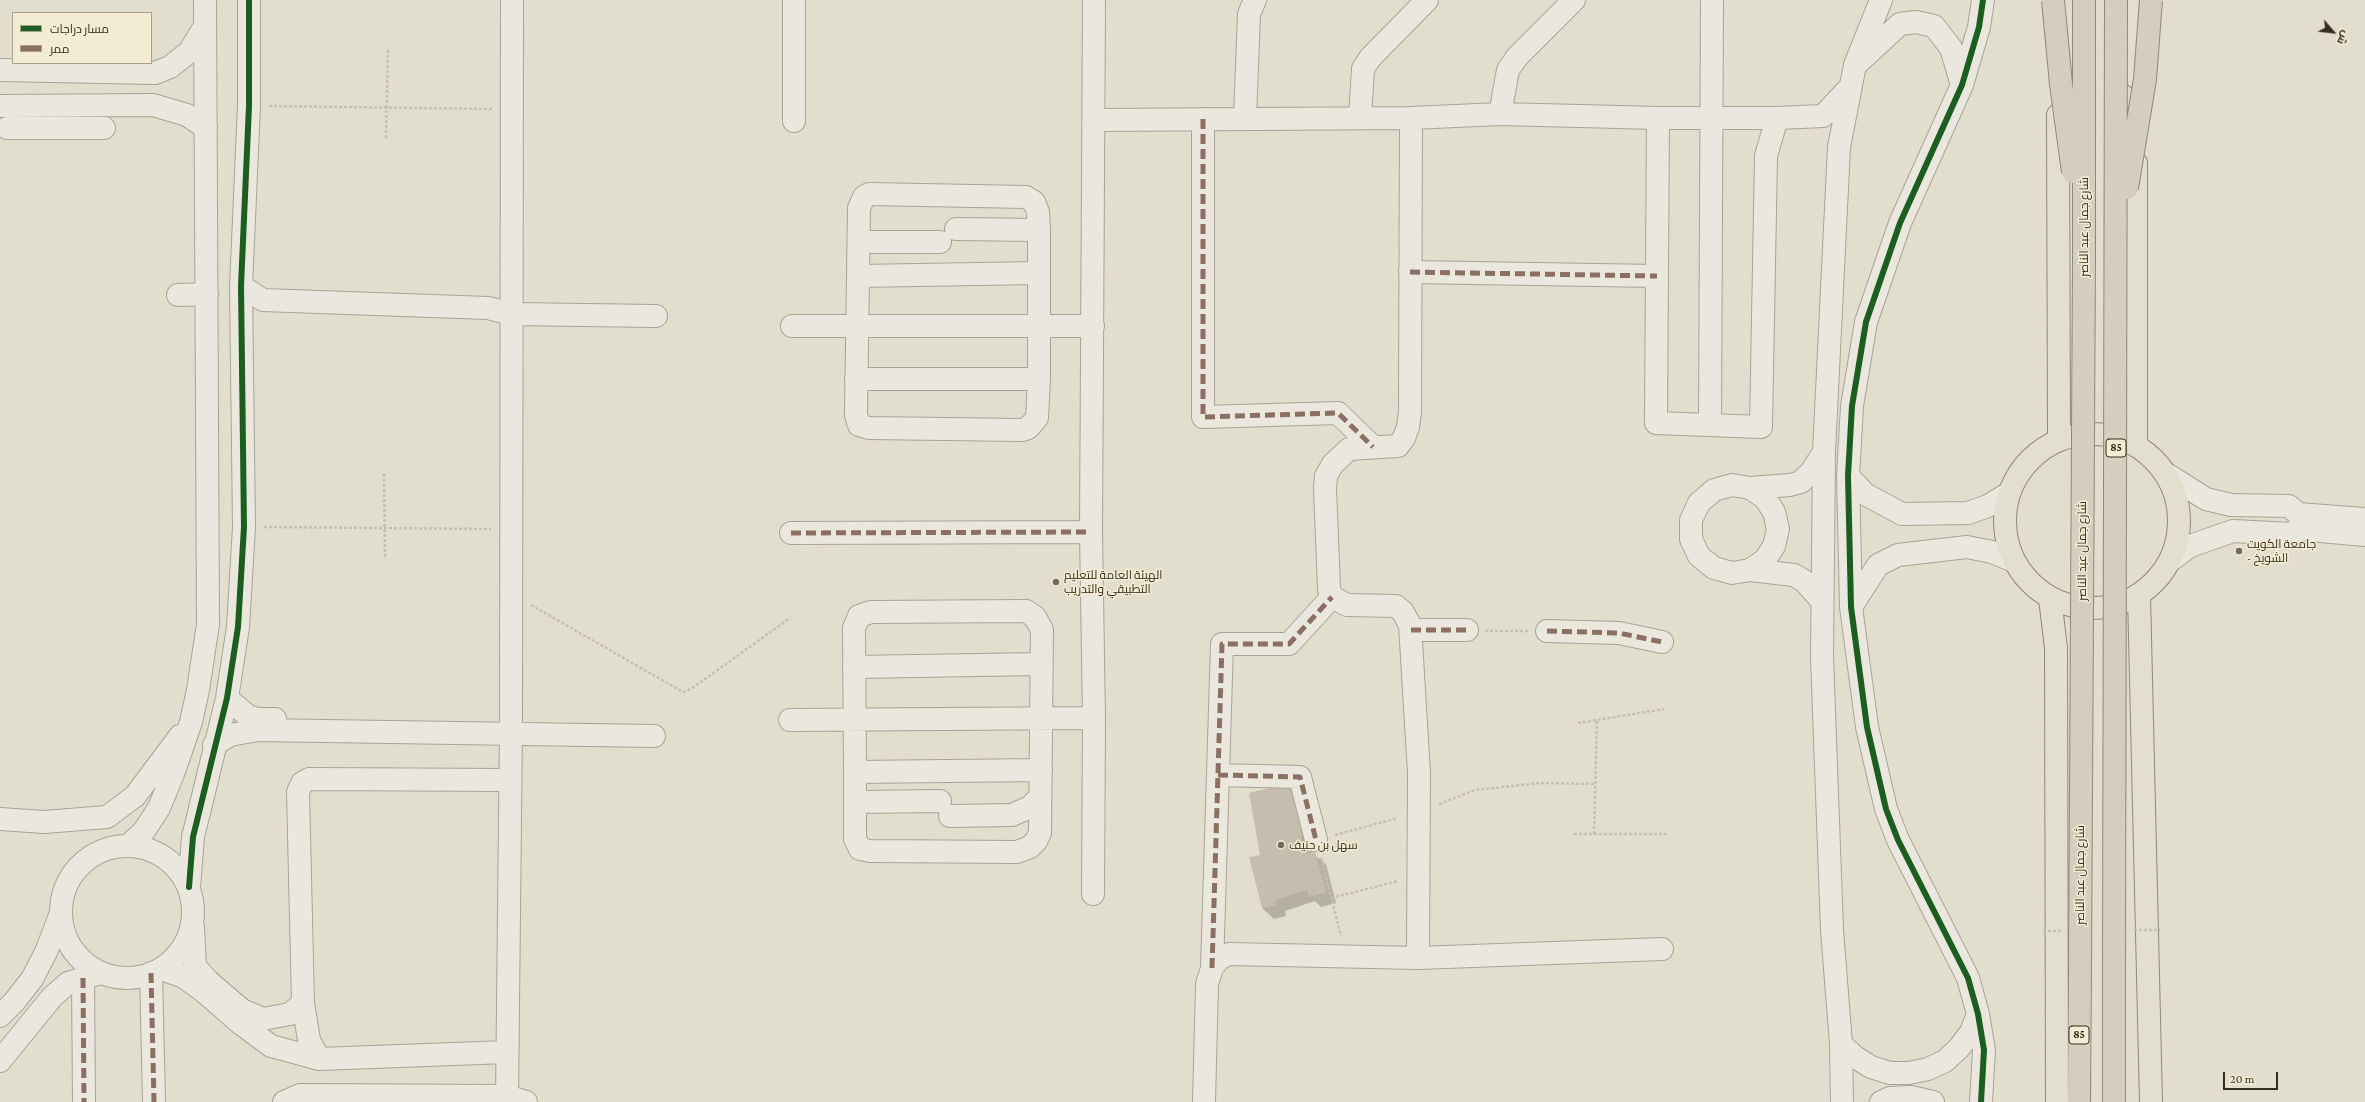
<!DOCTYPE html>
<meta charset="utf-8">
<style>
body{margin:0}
#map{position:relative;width:2365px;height:1102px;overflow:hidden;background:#e2decd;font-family:"Crimson Pro",Cairo,serif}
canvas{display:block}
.legend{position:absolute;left:12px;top:12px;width:140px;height:52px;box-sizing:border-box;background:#f3ecd3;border:1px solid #a79f8b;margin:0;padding:5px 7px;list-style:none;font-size:12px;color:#352c1f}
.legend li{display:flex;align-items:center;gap:8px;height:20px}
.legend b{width:20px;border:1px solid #a79f8b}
.north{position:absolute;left:2313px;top:12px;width:40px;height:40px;-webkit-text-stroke:3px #f3ecd3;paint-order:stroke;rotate:118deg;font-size:11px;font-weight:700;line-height:16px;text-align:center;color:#352c1f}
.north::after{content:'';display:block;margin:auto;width:14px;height:18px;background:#352c1f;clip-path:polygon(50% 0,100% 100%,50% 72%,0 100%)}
.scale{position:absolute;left:2223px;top:1072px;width:55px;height:18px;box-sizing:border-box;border:2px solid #352c1f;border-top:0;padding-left:5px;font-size:12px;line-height:14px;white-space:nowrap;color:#352c1f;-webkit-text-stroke:3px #f3ecd3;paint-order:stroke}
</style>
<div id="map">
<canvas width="2365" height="1102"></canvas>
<ul class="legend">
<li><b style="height:5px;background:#1b5e20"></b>مسار دراجات</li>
<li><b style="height:5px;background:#8d6e63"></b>ممر</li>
</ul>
<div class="north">ش</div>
<div class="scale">20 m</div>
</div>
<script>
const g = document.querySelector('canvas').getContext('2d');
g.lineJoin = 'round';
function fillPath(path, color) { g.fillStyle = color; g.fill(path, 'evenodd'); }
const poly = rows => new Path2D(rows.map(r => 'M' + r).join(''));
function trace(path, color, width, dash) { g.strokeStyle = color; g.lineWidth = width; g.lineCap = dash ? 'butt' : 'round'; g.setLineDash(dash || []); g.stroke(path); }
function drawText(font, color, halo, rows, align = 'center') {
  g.font = font + ' "Crimson Pro",Cairo,serif'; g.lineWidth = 3; g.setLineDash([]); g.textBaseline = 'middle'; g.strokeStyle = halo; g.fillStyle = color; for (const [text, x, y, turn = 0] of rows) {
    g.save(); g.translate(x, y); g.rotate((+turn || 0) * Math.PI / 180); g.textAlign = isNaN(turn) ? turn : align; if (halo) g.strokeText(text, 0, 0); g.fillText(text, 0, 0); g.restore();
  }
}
fillPath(poly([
 [1293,784,1313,854,1326,864,1336,903,1321,907,1315,901,1285,911,1286,916,1274,919,1262,908]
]), '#0003');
fillPath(poly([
 [1293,782,1307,835,1301,838,1306,854,1315,852,1326,892,1309,897,1307,890,1275,900,1276,905,1262,908,1249,857,1260,855,1249,793]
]), '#c5bdae');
const minor = poly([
 [1859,62,1900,24,1916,22,1934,26,1951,48,1962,85],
 [0,70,155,73,170,67,189,52,205,26],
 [0,106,153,105,187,115,206,128],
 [1500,114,1508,70,1517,57,1574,0],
 [1245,118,1249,14,1255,0],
 [1360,118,1363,69,1370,58,1427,0],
 [1411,118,1410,412,1408,427,1404,438,1398,446,1349,449,1333,464,1326,476,1325,488,1329,589,1332,597,1347,605,1396,606,1403,612,1410,625,1419,773,1418,958],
 [1658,118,1656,423,1761,427,1766,156,1777,118],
 [1203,119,1203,417,1338,413,1373,447],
 [1094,120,1411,118,1500,114,1658,118,1777,118,1823,116,1851,86],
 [794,121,794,0],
 [7,128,104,128],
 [869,194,1026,197,1034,202,1038,212,1039,230,1039,379,1037,418,1028,428,1022,430,869,428,859,425,856,415,859,208,864,197,869,194],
 [956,229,1039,230],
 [859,242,940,242],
 [1410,272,1657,276],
 [858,276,1039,273],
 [241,286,263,300,488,308,512,314,656,316],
 [178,295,207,294],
 [792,326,1093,326],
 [856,379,1039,379],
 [1710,423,1712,0],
 [2168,475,2206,499,2231,505,2289,506,2298,514,2365,519],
 [1848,476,1865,494,1902,514,1968,513,1988,506,2009,493],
 [1750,488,1765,498,1774,512,1778,529,1774,546,1765,560,1750,570,1732,573,1714,568,1699,556,1691,539,1691,520,1699,503,1714,490,1732,485,1750,488,1790,485,1801,482,1811,472,1824,452],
 [791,533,1091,532],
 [2170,561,2190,546,2233,531,2292,534,2298,529,2365,535],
 [1750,570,1794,575,1804,581,1821,600],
 [1851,607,1878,565,1898,555,1967,547,1992,552,2014,561],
 [1026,611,1035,617,1042,630,1040,833,1036,841,1030,847,1017,852,870,851,860,849,855,839,855,772,854,628,859,616,871,612,1026,611],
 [1411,630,1467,630],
 [1547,631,1619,633,1662,642],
 [854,667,1041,664],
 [227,698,248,716,257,719,275,719],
 [790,720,1094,718],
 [214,745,230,735,258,730,654,736],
 [855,772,1041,770],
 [1218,775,1300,777,1316,840],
 [855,802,940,801],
 [950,816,1012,815,1030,807,1040,797],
 [0,819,44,822,107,817,135,796,180,736],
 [128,846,144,831,159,808,173,774,191,722,198,690,208,624,205,0],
 '61 912a66 66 0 1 1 132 0a66 66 0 1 1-132 0Z',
 [189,887,193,837,227,698,238,627,244,527,241,286,249,106,249,0],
 [1093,894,1094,718,1091,532,1094,0],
 [193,927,195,966,208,981,242,1010,263,1019,290,1014,303,1003],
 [1212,968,1222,644,1289,644,1332,597],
 [161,969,182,976,202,990,240,1023,271,1046,319,1059,507,1052],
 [151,973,154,1102],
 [83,978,84,1102],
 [0,1016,14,1002,32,979,46,952,61,913],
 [1841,1044,1855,1057,1871,1067,1890,1073,1909,1073,1928,1069,1945,1061,1959,1048,1971,1032,1978,1014],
 [319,1059,309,1040,303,1003,298,792,302,783,309,779,510,780],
 [0,1061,52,997,68,983,101,973],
 [284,1102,300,1095,507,1096,526,1102],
 [507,1102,511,724,512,0],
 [1204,1102,1207,984,1212,968,1219,959,1229,954,1418,958,1662,949],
 [1842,1102,1841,1044,1832,930,1822,657,1824,452,1839,147,1855,65,1881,0],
 [1881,1102,1890,1098,1911,1097,1933,1102],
 [1981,1102,1984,1050,1978,1014,1968,978,1898,840,1886,809,1867,727,1851,607,1848,476,1852,406,1866,322,1900,223,1962,85,1979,27,1983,0]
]);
const major = poly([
 [2136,77,2136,0],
 [2058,115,2059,440],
 '2005 521a87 87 0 1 1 174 0a87 87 0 1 1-174 0Z',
 [2136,444,2136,163],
 [2139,595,2151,1102],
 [2050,598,2056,648,2057,1102]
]);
const highway = poly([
 [2079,1102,2080,968],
 [2114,1102,2114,968]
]);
trace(minor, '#a7a396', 24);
trace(major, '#8d887d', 24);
trace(highway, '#8d887d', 24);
trace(poly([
 [269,106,492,109],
 [386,138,388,49],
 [384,474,385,557],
 [264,527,491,529],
 [531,605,683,692,691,689,790,618],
 [1485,631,1528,631],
 [1578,723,1664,709],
 [1439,804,1475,790,1540,783,1596,784],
 [1574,834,1666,834],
 [1594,834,1597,719],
 [1335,835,1398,818],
 [1321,858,1341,936],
 [1331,898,1398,881]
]), '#c3bfb5', 2.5, [3, 2]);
trace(minor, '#eae8de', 22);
trace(major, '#e2ded0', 22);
trace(highway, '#d4cebe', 22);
const highwayBridge = poly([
 [2053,0,2061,84,2073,172],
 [2127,188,2145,79,2151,0],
 [2080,968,2084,259,2084,0],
 [2114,968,2116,0]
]);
trace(highwayBridge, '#8d887d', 24, []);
trace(poly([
 [2134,930,2160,930],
 [2043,931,2061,931]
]), '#c3bfb5', 2.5, [3, 2]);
trace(highwayBridge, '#d4cebe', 22);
trace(poly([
 [1203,119,1203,417,1338,413,1373,447],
 [1410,272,1657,276],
 [791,533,1091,532],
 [1411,630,1467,630],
 [1547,631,1619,633,1662,642],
 [1218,775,1300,777,1316,840],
 [1212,968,1222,644,1289,644,1332,597],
 [151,973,154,1102],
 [83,978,84,1102]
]), '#8d6e63', 5, [10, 5]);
trace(poly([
 [189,887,193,837,227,698,238,627,244,527,241,286,249,106,249,0],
 [1981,1102,1984,1050,1978,1014,1968,978,1898,840,1886,809,1867,727,1851,607,1848,476,1852,406,1866,322,1900,223,1962,85,1979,27,1983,0]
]), '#1b5e20', 6);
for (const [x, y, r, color] of [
 [2239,551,4,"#726a5c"],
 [1056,582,4,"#726a5c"],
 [1281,845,4,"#726a5c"]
]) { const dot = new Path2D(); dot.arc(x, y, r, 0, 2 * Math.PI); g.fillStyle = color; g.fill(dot); trace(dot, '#f3ecd3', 1.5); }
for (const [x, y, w] of [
 [2116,448,20],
 [2079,1035,20]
]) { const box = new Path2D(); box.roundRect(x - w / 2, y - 9, w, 18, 3); g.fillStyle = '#f3ecd3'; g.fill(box); trace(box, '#352c1f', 1); }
drawText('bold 11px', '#352c1f', null, [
 ["85",2116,448],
 ["85",2079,1035]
]);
drawText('12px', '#352c1f', '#f3ecd3', [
 ["شارع جمال عبد الناصر",2084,227,-90],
 ["شارع جمال عبد الناصر",2082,551,-90],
 ["شارع جمال عبد الناصر",2080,875,-90]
]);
drawText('12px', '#352c1f', '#f3ecd3', [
 ["جامعة الكويت",2247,544],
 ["- الشويخ",2247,558],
 ["الهيئة العامة للتعليم",1064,575],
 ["التطبيقي والتدريب",1064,589],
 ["سهل بن حنيف",1289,845]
], 'left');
</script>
